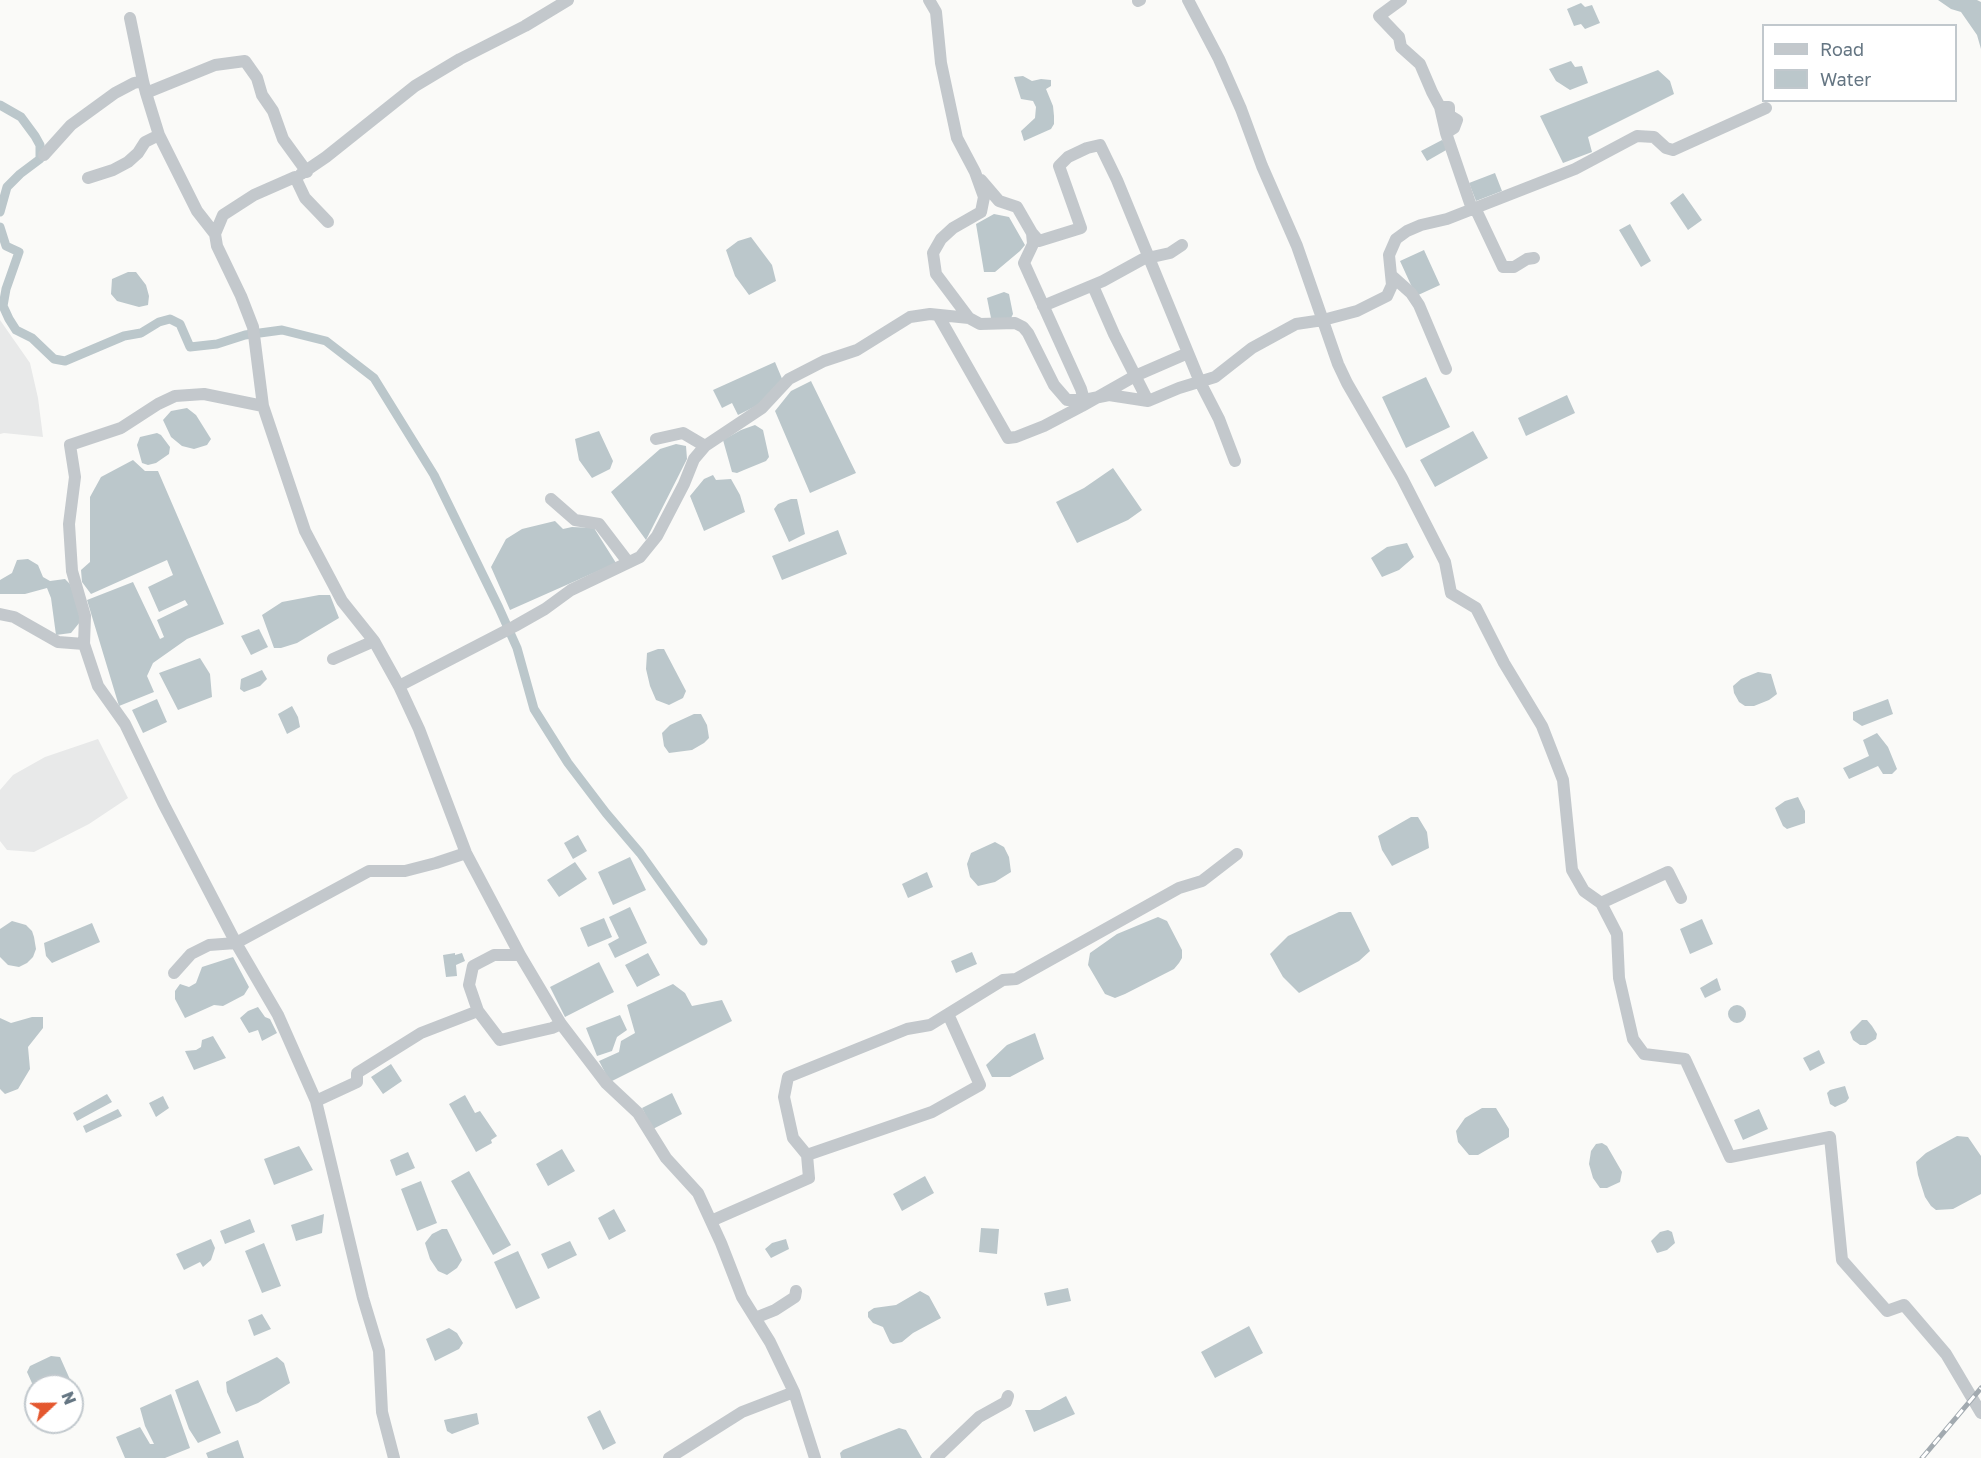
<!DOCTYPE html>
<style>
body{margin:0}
#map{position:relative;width:1981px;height:1458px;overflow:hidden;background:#fafaf8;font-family:"Golos Text",sans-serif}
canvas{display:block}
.legend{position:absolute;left:1762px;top:24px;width:195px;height:78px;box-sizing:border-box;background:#fff;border:2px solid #c1c8cd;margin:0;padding:8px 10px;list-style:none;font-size:18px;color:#657683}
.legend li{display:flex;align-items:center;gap:12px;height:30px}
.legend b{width:30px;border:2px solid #c1c8cd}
.north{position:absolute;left:24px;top:1374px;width:60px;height:60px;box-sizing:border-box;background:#fff;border:2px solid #c1c8cd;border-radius:50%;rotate:68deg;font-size:16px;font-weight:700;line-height:24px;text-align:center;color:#657683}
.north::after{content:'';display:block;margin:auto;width:21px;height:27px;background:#e4572e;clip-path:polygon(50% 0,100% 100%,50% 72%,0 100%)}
</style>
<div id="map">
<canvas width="1981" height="1458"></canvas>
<ul class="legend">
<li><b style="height:8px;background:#c3c8cc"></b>Road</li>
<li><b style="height:16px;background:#bbc7cb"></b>Water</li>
</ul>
<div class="north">N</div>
</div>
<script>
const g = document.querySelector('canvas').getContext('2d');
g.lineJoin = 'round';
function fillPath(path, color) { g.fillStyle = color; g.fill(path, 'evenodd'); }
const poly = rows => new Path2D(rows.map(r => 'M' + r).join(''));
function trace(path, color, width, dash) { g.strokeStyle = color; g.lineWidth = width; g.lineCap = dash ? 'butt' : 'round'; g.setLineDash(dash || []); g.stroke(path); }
fillPath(poly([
 [0,320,30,363,38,398,43,437,4,433,0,434],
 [98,739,128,798,89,824,34,852,7,850,0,841,0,790,13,775,45,757]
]), '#e8e9e9');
fillPath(poly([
 [1938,0,1977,0,1981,2,1981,49,1977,35,1961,12,1951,9],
 [1581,3,1585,7,1592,5,1600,23,1585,29,1581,24,1574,26,1567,9],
 [1571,61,1575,67,1582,66,1588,83,1570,90,1556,81,1549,69],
 [1658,70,1670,81,1674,94,1588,137,1592,152,1563,163,1540,116],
 [1023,76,1032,81,1041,79,1051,80,1051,86,1046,89,1053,106,1054,116,1054,124,1051,129,1024,141,1021,131,1035,118,1036,107,1033,101,1021,99,1014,77],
 [1442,140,1448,149,1427,161,1421,151],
 [1495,173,1502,191,1476,201,1469,183],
 [1683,193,1702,220,1688,230,1670,203],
 [994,214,1009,217,1025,245,1020,251,995,272,984,272,976,224],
 [1630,224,1651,261,1641,267,1619,230],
 [751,237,772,265,776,281,749,295,735,276,726,250,738,241],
 [1424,250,1440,285,1416,296,1400,261],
 [128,272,136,272,146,285,149,296,148,305,139,307,117,301,111,294,112,279],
 [1004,292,1009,294,1013,314,1010,320,991,318,987,298],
 [775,362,783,381,758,405,738,415,732,403,722,408,713,390],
 [1426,377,1450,427,1406,448,1382,397],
 [811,381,856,473,810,493,775,411,791,391],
 [1567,395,1575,413,1526,436,1518,418],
 [187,408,196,415,211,439,207,445,194,449,182,446,171,437,163,420,171,411],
 [755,425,763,430,769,457,766,461,744,470,737,473,732,472,723,440,741,430],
 [599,431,613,461,610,469,592,478,579,460,575,439],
 [1473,431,1488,458,1435,487,1420,460],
 [157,433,161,435,170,447,169,454,156,463,148,465,142,463,137,445,140,437],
 [676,444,686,446,687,459,646,540,611,492,660,449],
 [133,460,145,471,158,471,224,624,187,639,153,663,147,676,154,692,119,706,87,600,133,582,160,639,164,637,157,620,188,605,185,600,159,612,148,587,173,575,167,560,91,594,82,582,81,570,90,562,90,497,101,477],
 [1113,468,1142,510,1128,520,1077,543,1056,502,1084,488],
 [713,475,716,480,731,479,740,495,745,512,704,531,690,496,704,479],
 [791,499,797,499,805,534,789,542,774,509,778,504],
 [555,521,563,529,572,527,594,528,616,563,510,610,491,567,506,539,522,529],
 [838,530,847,554,782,580,772,556],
 [1407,543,1414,557,1399,570,1382,577,1371,558,1387,547],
 [28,559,38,565,43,577,50,581,65,579,70,584,78,608,80,622,71,633,56,635,51,598,47,588,25,594,0,594,0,580,12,573,17,560],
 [319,595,330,595,339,618,297,643,281,648,274,648,262,615,282,602],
 [259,629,268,647,251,655,241,636],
 [658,649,664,649,686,691,683,698,669,705,656,700,650,686,646,669,647,653],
 [200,658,210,674,212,697,178,710,159,673],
 [262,670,267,679,260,686,244,692,240,689,241,679],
 [1758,672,1771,674,1777,694,1769,700,1754,706,1745,706,1739,702,1734,693,1733,686,1741,679],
 [157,699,167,722,143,733,132,710],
 [1888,699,1893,714,1862,726,1853,720,1853,712],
 [292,706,298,717,300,727,287,734,278,714],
 [694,714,701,714,707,725,709,738,704,743,692,750,669,753,664,746,662,733,670,725],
 [1877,733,1888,747,1897,769,1892,774,1883,774,1878,766,1849,779,1843,768,1869,756,1863,740],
 [1798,797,1805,811,1805,823,1787,829,1783,826,1775,808,1785,801],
 [1411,817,1418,817,1427,832,1429,848,1392,866,1382,850,1378,836],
 [578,835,587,851,573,859,564,843],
 [995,842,1004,847,1009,857,1011,872,995,882,978,886,970,877,967,864,971,853],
 [630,857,646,890,613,905,598,872],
 [575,862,587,879,559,897,547,880],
 [927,872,933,887,908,898,902,884],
 [630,907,647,943,615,958,608,944,619,938,609,917],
 [1339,912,1351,912,1370,951,1359,961,1299,993,1283,977,1270,954,1288,936],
 [1158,917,1167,921,1182,950,1182,958,1179,963,1174,969,1125,994,1115,998,1105,994,1088,965,1090,953,1117,934],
 [604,918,612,937,588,947,580,928],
 [1702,919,1713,944,1690,954,1680,929],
 [12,921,26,925,32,931,34,937,36,949,33,957,27,963,19,967,8,965,0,957,0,929],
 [92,923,100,942,52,963,46,956,44,943],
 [972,952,977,964,956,973,951,961],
 [455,953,455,955,462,953,465,961,456,965,457,976,446,977,443,955],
 [648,953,660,975,637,987,625,965],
 [233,957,249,987,244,995,223,1006,214,1005,185,1018,175,999,175,991,180,984,189,987,196,983,202,967],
 [599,962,614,992,565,1017,550,987],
 [1717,978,1721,990,1705,998,1700,988],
 [673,984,685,993,692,1006,722,1000,732,1021,610,1082,599,1061,619,1052,621,1041,635,1033,627,1005],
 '1728 1014a9 9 0 1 1 18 0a9 9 0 1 1-18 0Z',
 [258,1007,265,1017,270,1019,277,1033,262,1041,258,1030,249,1033,240,1018,248,1011],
 [620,1015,627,1030,617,1037,612,1051,597,1056,586,1028],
 [32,1017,43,1017,43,1028,28,1047,30,1069,18,1089,5,1094,0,1089,0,1018,11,1023],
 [1862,1020,1867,1020,1872,1026,1877,1034,1876,1039,1866,1045,1860,1045,1853,1040,1850,1032],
 [1035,1033,1044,1059,1010,1077,992,1077,986,1065,1007,1045],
 [213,1036,226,1058,194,1070,185,1051,196,1050,201,1047,202,1040],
 [1819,1050,1825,1063,1810,1071,1803,1058],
 [391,1064,402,1081,383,1094,371,1077],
 [1845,1086,1849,1098,1846,1102,1835,1107,1830,1104,1827,1093,1830,1090],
 [672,1093,682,1114,653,1129,642,1108],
 [107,1094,112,1102,77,1121,73,1113],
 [465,1095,475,1113,480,1111,497,1136,491,1140,492,1143,476,1152,449,1104],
 [163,1096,169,1108,156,1117,149,1103],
 [1482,1108,1496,1108,1509,1129,1509,1137,1478,1155,1469,1155,1458,1142,1456,1131,1465,1118],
 [118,1109,122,1116,86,1133,83,1126],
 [1759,1109,1768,1129,1743,1140,1734,1120],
 [1957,1136,1968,1137,1981,1156,1981,1194,1953,1209,1936,1210,1931,1206,1925,1197,1918,1175,1916,1162,1926,1153],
 [1602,1143,1607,1146,1622,1172,1620,1182,1607,1188,1600,1188,1593,1178,1589,1164,1591,1151,1596,1144],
 [299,1146,313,1170,274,1185,264,1159],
 [562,1149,575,1171,548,1186,536,1164],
 [408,1152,415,1168,396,1176,390,1160],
 [469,1171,511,1245,493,1255,451,1181],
 [925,1176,934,1193,902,1211,893,1194],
 [421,1181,437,1223,417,1231,401,1189],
 [614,1209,626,1231,609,1240,598,1218],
 [324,1214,322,1233,296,1241,291,1225],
 [250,1219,255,1232,225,1244,220,1231],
 [981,1228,999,1229,997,1254,979,1252],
 [442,1229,447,1229,462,1260,457,1268,447,1275,438,1271,430,1259,425,1243,432,1234],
 [1668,1230,1672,1232,1675,1243,1667,1250,1657,1253,1651,1241,1660,1232],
 [211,1239,215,1248,211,1260,203,1267,200,1262,184,1270,176,1254],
 [786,1239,789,1249,771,1258,765,1249,772,1243],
 [570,1241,577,1255,548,1269,541,1254],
 [264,1243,281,1286,262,1293,245,1251],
 [518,1251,540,1298,516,1309,494,1262],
 [1068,1288,1071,1301,1047,1306,1044,1293],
 [920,1291,929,1296,941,1318,913,1333,902,1342,893,1344,890,1342,883,1327,873,1323,868,1317,868,1312,874,1308,896,1305],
 [262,1314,271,1329,254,1336,248,1320],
 [1249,1326,1263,1353,1215,1378,1201,1352],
 [449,1328,457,1333,463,1343,459,1349,435,1361,426,1339],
 [51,1356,60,1357,80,1402,72,1405,72,1386,36,1386,36,1392,27,1372,30,1366],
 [277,1357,284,1363,290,1383,258,1403,236,1412,227,1392,226,1382],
 [198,1380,221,1433,198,1443,189,1429,175,1390],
 [171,1394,190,1448,165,1458,125,1458,116,1437,140,1427,150,1444,154,1444,145,1426,140,1408],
 [1066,1396,1075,1414,1034,1432,1025,1410,1040,1410],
 [600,1410,616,1443,603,1450,587,1417],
 [477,1413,479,1424,452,1434,447,1431,444,1420],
 [899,1428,906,1430,922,1458,841,1458,840,1453,843,1450],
 [238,1440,244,1458,208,1458,206,1453]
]), '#bbc7cb');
trace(poly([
 [0,105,21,117,35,136,40,145,40,159,20,174,7,187,0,212],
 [0,227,6,246,19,252,6,289,3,306,9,319,16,330,32,338,54,359,65,361,124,336,141,333,159,322,170,319,180,324,190,347,217,344,245,335,282,330,326,341,374,378,434,475,499,608,517,648,534,709,568,763,606,813,640,853,703,941]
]), '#bbc7cb', 9);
trace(poly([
 [929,0,936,12,941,63,957,138,975,172,984,197,981,212,953,228,941,239,933,253,936,274,969,318],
 [1188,0,1219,59,1241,109,1262,166,1297,246,1338,364,1347,383,1402,478,1445,562,1451,593,1476,608,1504,663,1542,726,1563,780,1572,870,1584,891,1601,903,1617,934,1619,978,1633,1039,1644,1054,1685,1059,1730,1157,1830,1137,1842,1260,1887,1311,1904,1305,1946,1354,1981,1413],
 [1401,0,1379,16,1399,37,1401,47,1420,64,1432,92,1440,107,1446,133,1472,209,1477,212,1503,267,1514,267,1527,259,1534,258],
 [1138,1,1140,0],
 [130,18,143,81],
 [146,93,159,135,197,211,215,234],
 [1440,107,1449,107,1449,115,1457,120,1454,128,1446,133],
 [44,155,71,125,115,93,134,83,143,81,146,93,215,65,245,61,257,78,262,95,273,111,283,139,307,172],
 [301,174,326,157,415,86,460,59,525,26,568,0],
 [88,178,113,170,128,162,138,153,145,142,159,135],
 [981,180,999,201,1017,207,1032,233,1033,244,1024,263,1081,389,1084,400],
 [328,222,305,198,295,177,254,195,223,215,215,234,217,246,241,296,253,327,263,406,305,531,342,601,374,641,399,686,515,626,545,609,571,590,640,557,657,536,684,484,694,459,705,446],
 [1032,233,1039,241,1081,228,1059,166,1068,157,1087,148,1100,145,1117,180,1200,382,1219,419,1235,461],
 [1392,276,1411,293,1419,305,1446,369],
 [1093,286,1114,334,1148,401],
 [1043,306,1103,281,1143,259,1170,253,1182,245],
 [938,315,1008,438,1016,437,1044,426,1082,406,1135,376,1188,353],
 [656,439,683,433,705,446,762,408,789,379,824,361,857,350,910,317,930,314,969,318,980,324,1015,323,1023,327,1028,333,1054,385,1067,400,1084,400,1109,395,1148,401,1179,388,1215,377,1252,348,1296,324,1323,320,1357,311,1387,296,1392,285,1389,255,1396,239,1407,231,1421,225,1447,219,1575,169,1637,136,1654,137,1666,148,1673,150,1766,108],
 [551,499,575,520,599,524,628,562],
 [0,614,14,617,58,642,84,644,85,616,72,571,69,524,75,477,70,445,121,428,158,404,175,396,204,394,263,406],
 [84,644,98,686,125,724,163,803,236,943,278,1015,316,1101,363,1298,379,1351,382,1412,394,1458],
 [333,659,374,641],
 [399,686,419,729,466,853,520,955,561,1024,606,1083,638,1113,666,1158,698,1193,721,1243,742,1297,770,1342,794,1392,815,1458],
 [1601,903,1668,872,1681,898],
 [520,955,494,955,473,966,469,985,478,1011,500,1040,552,1028,561,1024],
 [174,973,191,954,209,945,236,943,369,871,405,871,436,863,466,853],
 [316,1101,357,1082,357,1073,421,1033,478,1011],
 [807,1155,793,1138,784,1097,788,1077,907,1029,930,1025,1003,980,1016,979,1179,888,1202,881,1237,854],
 [711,1221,809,1178,807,1155,932,1112,980,1085,948,1014],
 [755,1318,775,1310,795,1297,796,1291],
 [669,1458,742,1412,794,1392],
 [936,1458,979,1417,1006,1402,1008,1396]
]), '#c3c8cc', 12);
const rail = poly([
 [1922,1458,1981,1388]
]);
trace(rail, '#a2aab0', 5);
trace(rail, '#fff', 3, [9]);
</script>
